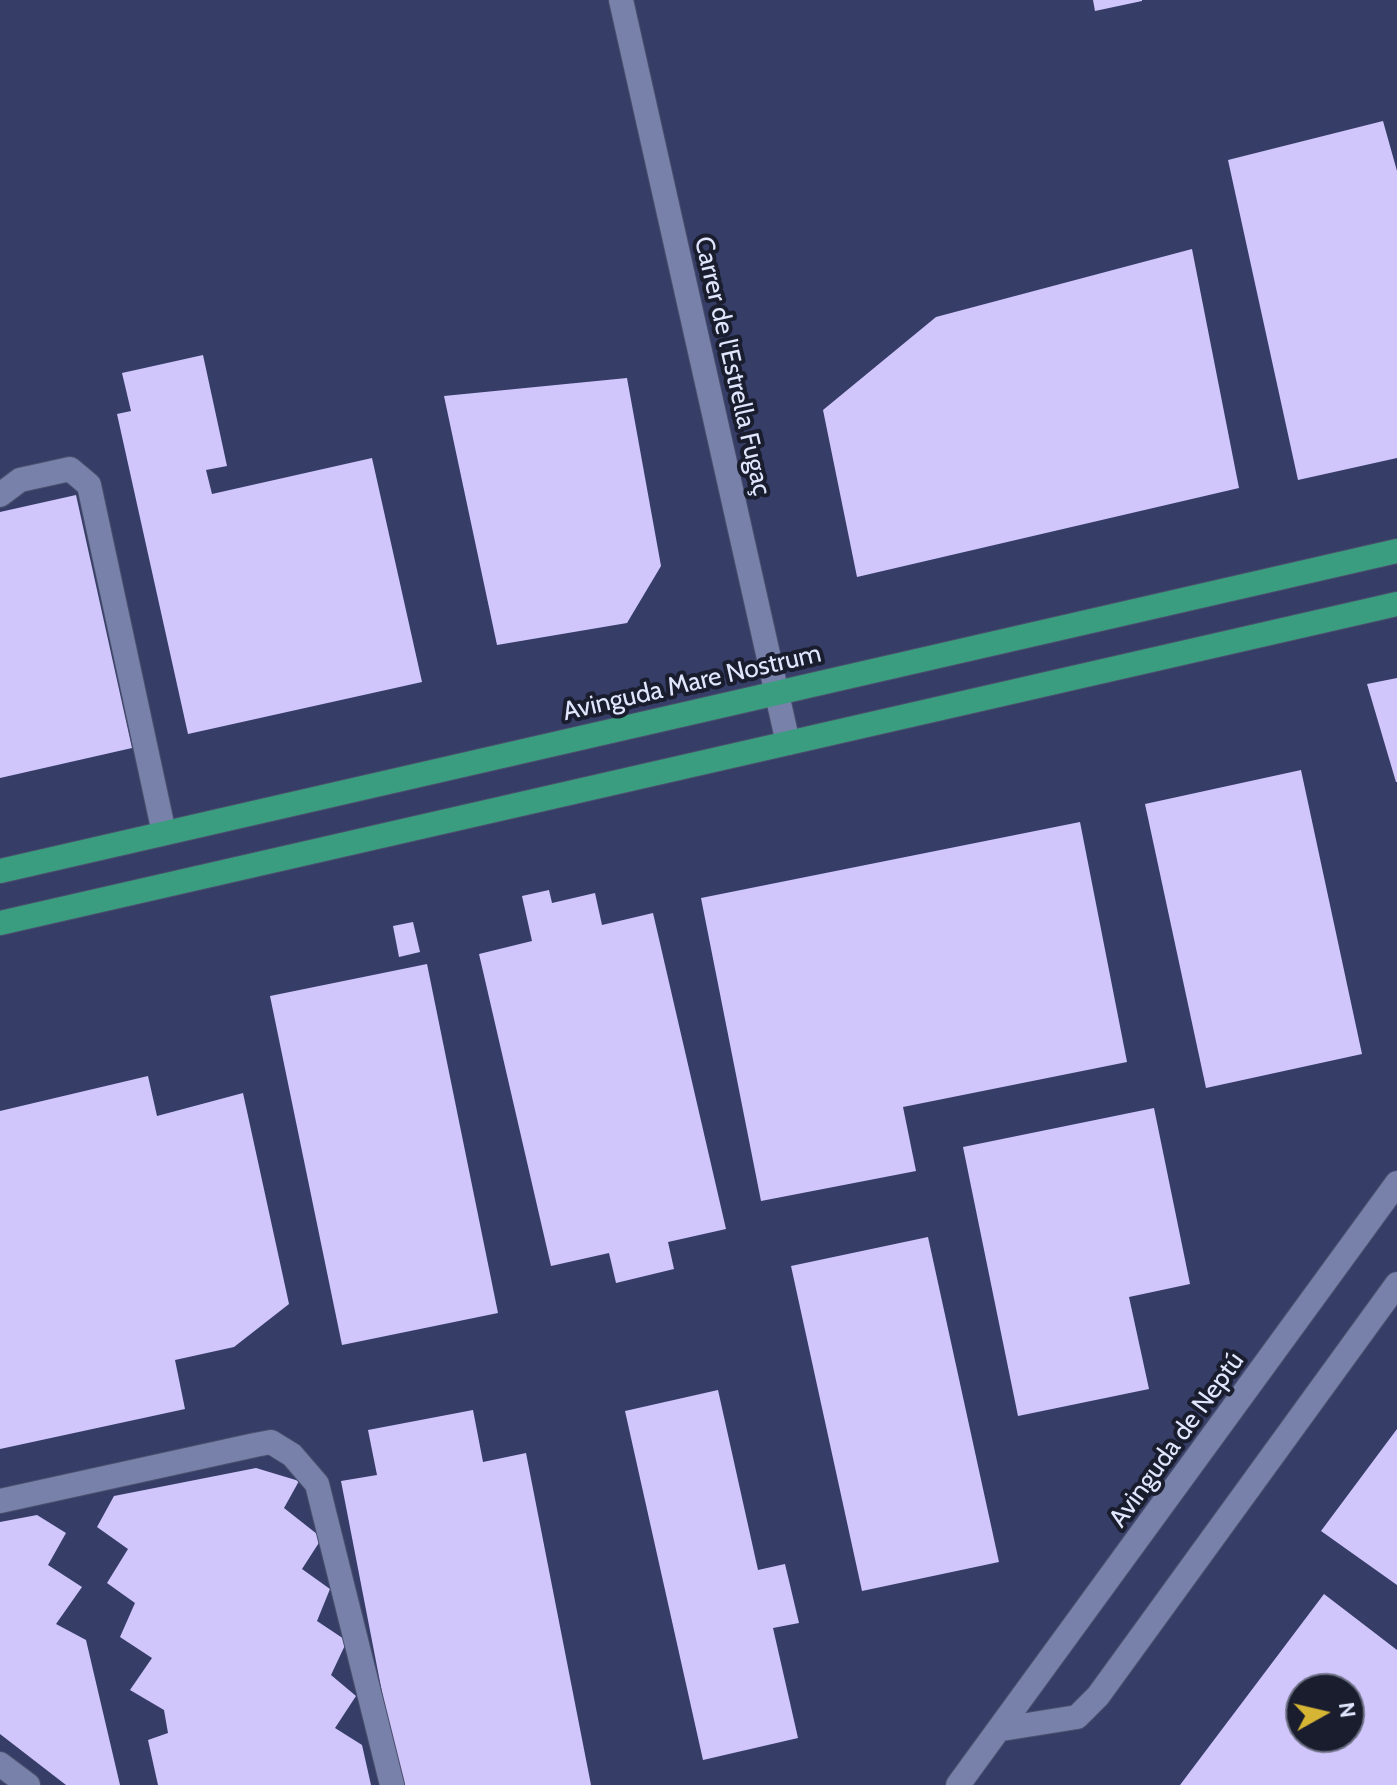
<!DOCTYPE html>
<meta charset="utf-8">
<style>
body{margin:0}
#map{position:relative;width:1397px;height:1785px;overflow:hidden;background:#2d3458;font-family:Cabin,sans-serif}
canvas{display:block}
.north{position:absolute;left:1285px;top:1673px;width:80px;height:80px;box-sizing:border-box;background:#1a1d2e;border:2px solid #696d81;border-radius:50%;rotate:82deg;font-size:22px;font-weight:700;line-height:32px;text-align:center;color:#e0e6fd}
.north::after{content:'';display:block;margin:auto;width:28px;height:36px;background:#d6b534;clip-path:polygon(50% 0,100% 100%,50% 72%,0 100%)}
</style>
<div id="map">
<canvas width="1397" height="1785"></canvas>
<div class="north">N</div>
</div>
<script>
const g = document.querySelector('canvas').getContext('2d');
g.lineJoin = 'round';
function fillPath(path, color) { g.fillStyle = color; g.fill(path, 'evenodd'); }
const poly = rows => new Path2D(rows.map(r => 'M' + r).join(''));
function trace(path, color, width, dash) { g.strokeStyle = color; g.lineWidth = width; g.lineCap = dash ? 'butt' : 'round'; g.setLineDash(dash || []); g.stroke(path); }
function drawText(font, color, halo, rows, align = 'center') {
  g.font = font + ' Cabin,sans-serif'; g.lineWidth = 8; g.setLineDash([]); g.textBaseline = 'middle'; g.strokeStyle = halo; g.fillStyle = color; for (const [text, x, y, turn = 0] of rows) {
    g.save(); g.translate(x, y); g.rotate((+turn || 0) * Math.PI / 180); g.textAlign = isNaN(turn) ? turn : align; if (halo) g.strokeText(text, 0, 0); g.fillText(text, 0, 0); g.restore();
  }
}
fillPath(poly([
 [0,0,1397,0,1397,1785,0,1785],
 [1301,1689,1349,1689,1349,1737,1301,1737]
]), '#363e68');
fillPath(poly([
 [1093,0,1142,0,1142,1,1095,11],
 [1383,121,1397,171,1397,458,1298,480,1228,160],
 [1192,249,1239,488,857,577,823,410,936,317],
 [203,355,227,466,206,470,212,494,372,458,422,682,188,734,117,414,131,411,122,373],
 [627,378,661,566,627,623,497,645,444,396],
 [76,495,132,748,0,778,0,512],
 [1397,678,1397,782,1396,782,1367,684],
 [1301,770,1362,1054,1206,1088,1145,804],
 [1080,822,1127,1062,903,1107,916,1171,761,1201,701,898],
 [549,890,552,903,595,893,602,925,653,913,726,1229,668,1242,674,1269,616,1283,609,1253,551,1266,479,954,532,941,522,896],
 [413,922,420,952,399,957,393,926],
 [427,964,498,1313,342,1345,270,996],
 [148,1076,157,1116,243,1093,289,1304,234,1347,175,1360,185,1409,0,1449,0,1111],
 [1154,1108,1190,1284,1129,1297,1149,1389,1018,1416,963,1147],
 [928,1237,999,1562,862,1591,791,1266],
 [718,1390,758,1570,785,1564,799,1623,773,1628,798,1738,703,1760,625,1411],
 [473,1410,483,1462,526,1453,591,1785,400,1785,341,1481,377,1475,368,1430],
 [1397,1429,1397,1585,1321,1531],
 [256,1468,299,1481,284,1508,322,1538,302,1569,330,1589,317,1621,347,1641,331,1675,356,1696,335,1728,362,1745,371,1785,158,1785,148,1740,168,1733,164,1710,130,1690,152,1658,120,1637,135,1603,107,1583,128,1549,97,1527,114,1496],
 [37,1515,66,1533,48,1565,82,1587,56,1624,86,1640,120,1785,66,1785,0,1734,0,1522],
 [1324,1594,1397,1650,1397,1785,1180,1785],
 [1301,1689,1349,1689,1349,1737,1301,1737]
]), '#d1c6fc');
const minor = poly([
 [621,0,788,743],
 [0,495,20,480,70,469,89,485,164,833],
 [0,1501,255,1445,271,1442,292,1455,317,1484,392,1785],
 [1002,1729,1077,1717,1098,1696,1397,1284],
 [0,1764,28,1785],
 [958,1785,1397,1183]
]);
const major = poly([
 [0,871,1397,551],
 [0,923,1397,604]
]);
trace(minor, '#4b506e', 26);
trace(major, '#4b506e', 26);
trace(minor, '#7781aa', 24);
trace(major, '#3b9d7f', 24);
drawText('26px', '#e0e6fd', '#1a1d2e', [
 ["Carrer de l'Estrella Fugaç",732,366,77],
 ["Avinguda Mare Nostrum",692,683,-13],
 ["Avinguda de Neptú",1177,1440,-54]
]);
</script>
